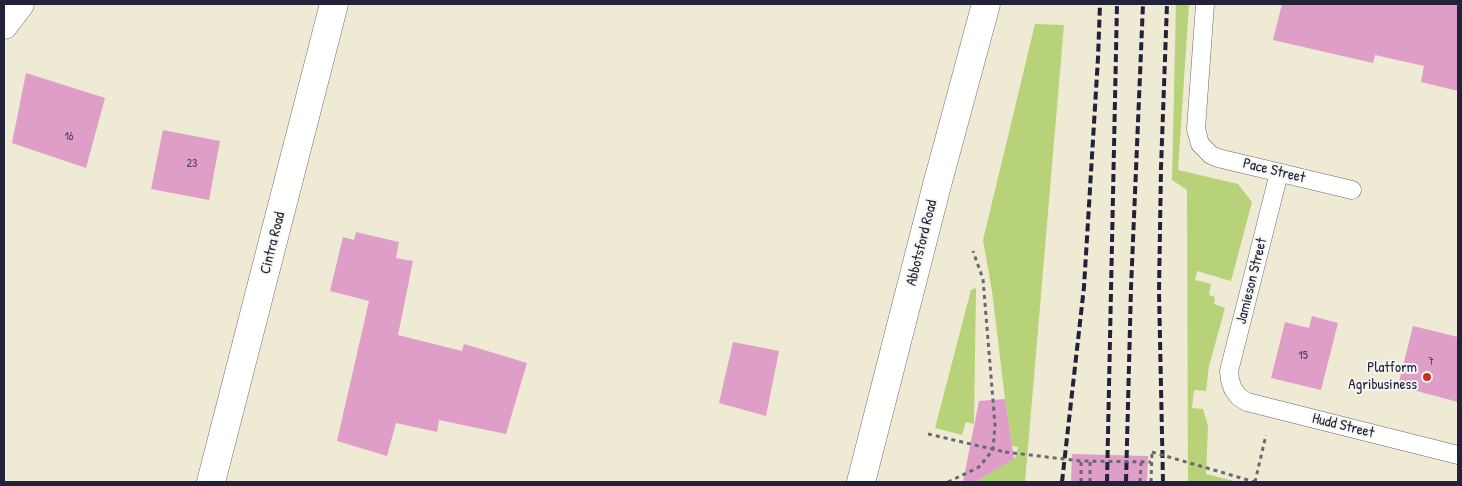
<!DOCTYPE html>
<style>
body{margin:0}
#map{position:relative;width:1462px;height:486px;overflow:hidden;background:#eeead4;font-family:"Patrick Hand",sans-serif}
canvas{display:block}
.frame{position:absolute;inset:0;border:5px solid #22223b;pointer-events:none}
</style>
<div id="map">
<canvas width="1462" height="486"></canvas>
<div class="frame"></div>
</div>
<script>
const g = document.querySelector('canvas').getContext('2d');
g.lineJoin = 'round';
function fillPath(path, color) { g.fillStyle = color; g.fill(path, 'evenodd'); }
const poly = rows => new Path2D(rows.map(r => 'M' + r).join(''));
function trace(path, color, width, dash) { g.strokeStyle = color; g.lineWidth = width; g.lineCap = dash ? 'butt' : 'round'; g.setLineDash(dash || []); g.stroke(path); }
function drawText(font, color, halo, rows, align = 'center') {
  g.font = font + ' "Patrick Hand",sans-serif'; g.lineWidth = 4; g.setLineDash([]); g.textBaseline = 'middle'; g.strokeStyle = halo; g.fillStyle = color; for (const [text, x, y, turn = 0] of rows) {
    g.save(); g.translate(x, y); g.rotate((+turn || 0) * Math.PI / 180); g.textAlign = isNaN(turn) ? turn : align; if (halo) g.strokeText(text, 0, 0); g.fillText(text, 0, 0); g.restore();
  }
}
fillPath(poly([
 [1176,4,1189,4,1178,170,1238,184,1252,202,1231,281,1197,271,1195,280,1211,284,1209,295,1215,297,1214,304,1225,308,1209,366,1206,391,1194,390,1192,408,1203,409,1208,426,1206,474,1238,482,1188,482,1187,190,1172,180],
 [1035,24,1064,25,1025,482,975,482,1015,458,1018,447,1012,446,1005,399,992,291,983,240],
 [976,288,974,424,966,422,962,435,935,428,971,290]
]), '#b7d278');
fillPath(poly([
 [1282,4,1458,4,1458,91,1421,82,1424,66,1375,55,1373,63,1273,40],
 [26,73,105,98,86,168,12,143],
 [163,130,220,141,209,200,151,189],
 [356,232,399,242,396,258,413,261,398,335,462,351,464,344,527,363,506,434,439,420,437,432,396,423,387,456,337,441,369,301,330,291,343,237,354,240],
 [1312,316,1338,323,1321,390,1271,378,1285,322,1309,328],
 [1413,326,1458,337,1458,402,1398,386],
 [733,342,779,351,766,416,719,403],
 [1005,399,1014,459,975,482,963,482,979,401],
 [1072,454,1148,456,1147,482,1071,482]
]), '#de9ec7');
const lane = poly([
 [1205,4,1196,129,1200,144,1211,155,1218,158,1352,190],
 [1279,173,1229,371,1230,380,1233,389,1239,397,1247,402,1458,455]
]);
const street = poly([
 [4,25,20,4],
 [211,482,334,4]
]);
const highway = poly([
 [861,482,937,185,986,4]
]);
trace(lane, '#696871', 19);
trace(street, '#696871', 29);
trace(highway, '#696871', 29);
trace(poly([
 [928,434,1005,452],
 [948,482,979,467,993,450,995,425,983,279,973,251],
 [1081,482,1081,461],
 [1090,482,1090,461],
 [1140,482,1141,463],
 [1151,482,1152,452],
 [1255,482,1266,435]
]), '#696871', 3, [4, 4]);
trace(lane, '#fff', 18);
trace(street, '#fff', 28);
trace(highway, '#fff', 28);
trace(poly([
 [1062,482,1084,287,1098,58,1100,4],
 [1107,482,1117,4],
 [1126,482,1131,288,1143,4],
 [1163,482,1159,291,1161,168,1167,4]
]), '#22223b', 4, [8, 4]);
trace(poly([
 [1005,452,1081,461,1151,462],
 [1152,452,1255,482]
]), '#696871', 3, [4, 4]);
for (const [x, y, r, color] of [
 [1427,377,5,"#c8321e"]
]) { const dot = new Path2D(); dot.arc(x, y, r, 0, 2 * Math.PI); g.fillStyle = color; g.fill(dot); trace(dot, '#f6f6f2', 2); }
drawText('12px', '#51415e', null, [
 ["16",69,137],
 ["23",192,164],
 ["15",1303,356],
 ["7",1431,362]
]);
drawText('15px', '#22223b', '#f6f6f2', [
 ["Pace Street",1274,171,14],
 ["Cintra Road",273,243,-76],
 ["Abbotsford Road",922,243,-76],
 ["Jamieson Street",1252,281,-76],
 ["Hudd Street",1343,426,14]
]);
drawText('15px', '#22223b', '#f6f6f2', [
 ["Platform",1417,368],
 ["Agribusiness",1417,385]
], 'right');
</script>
